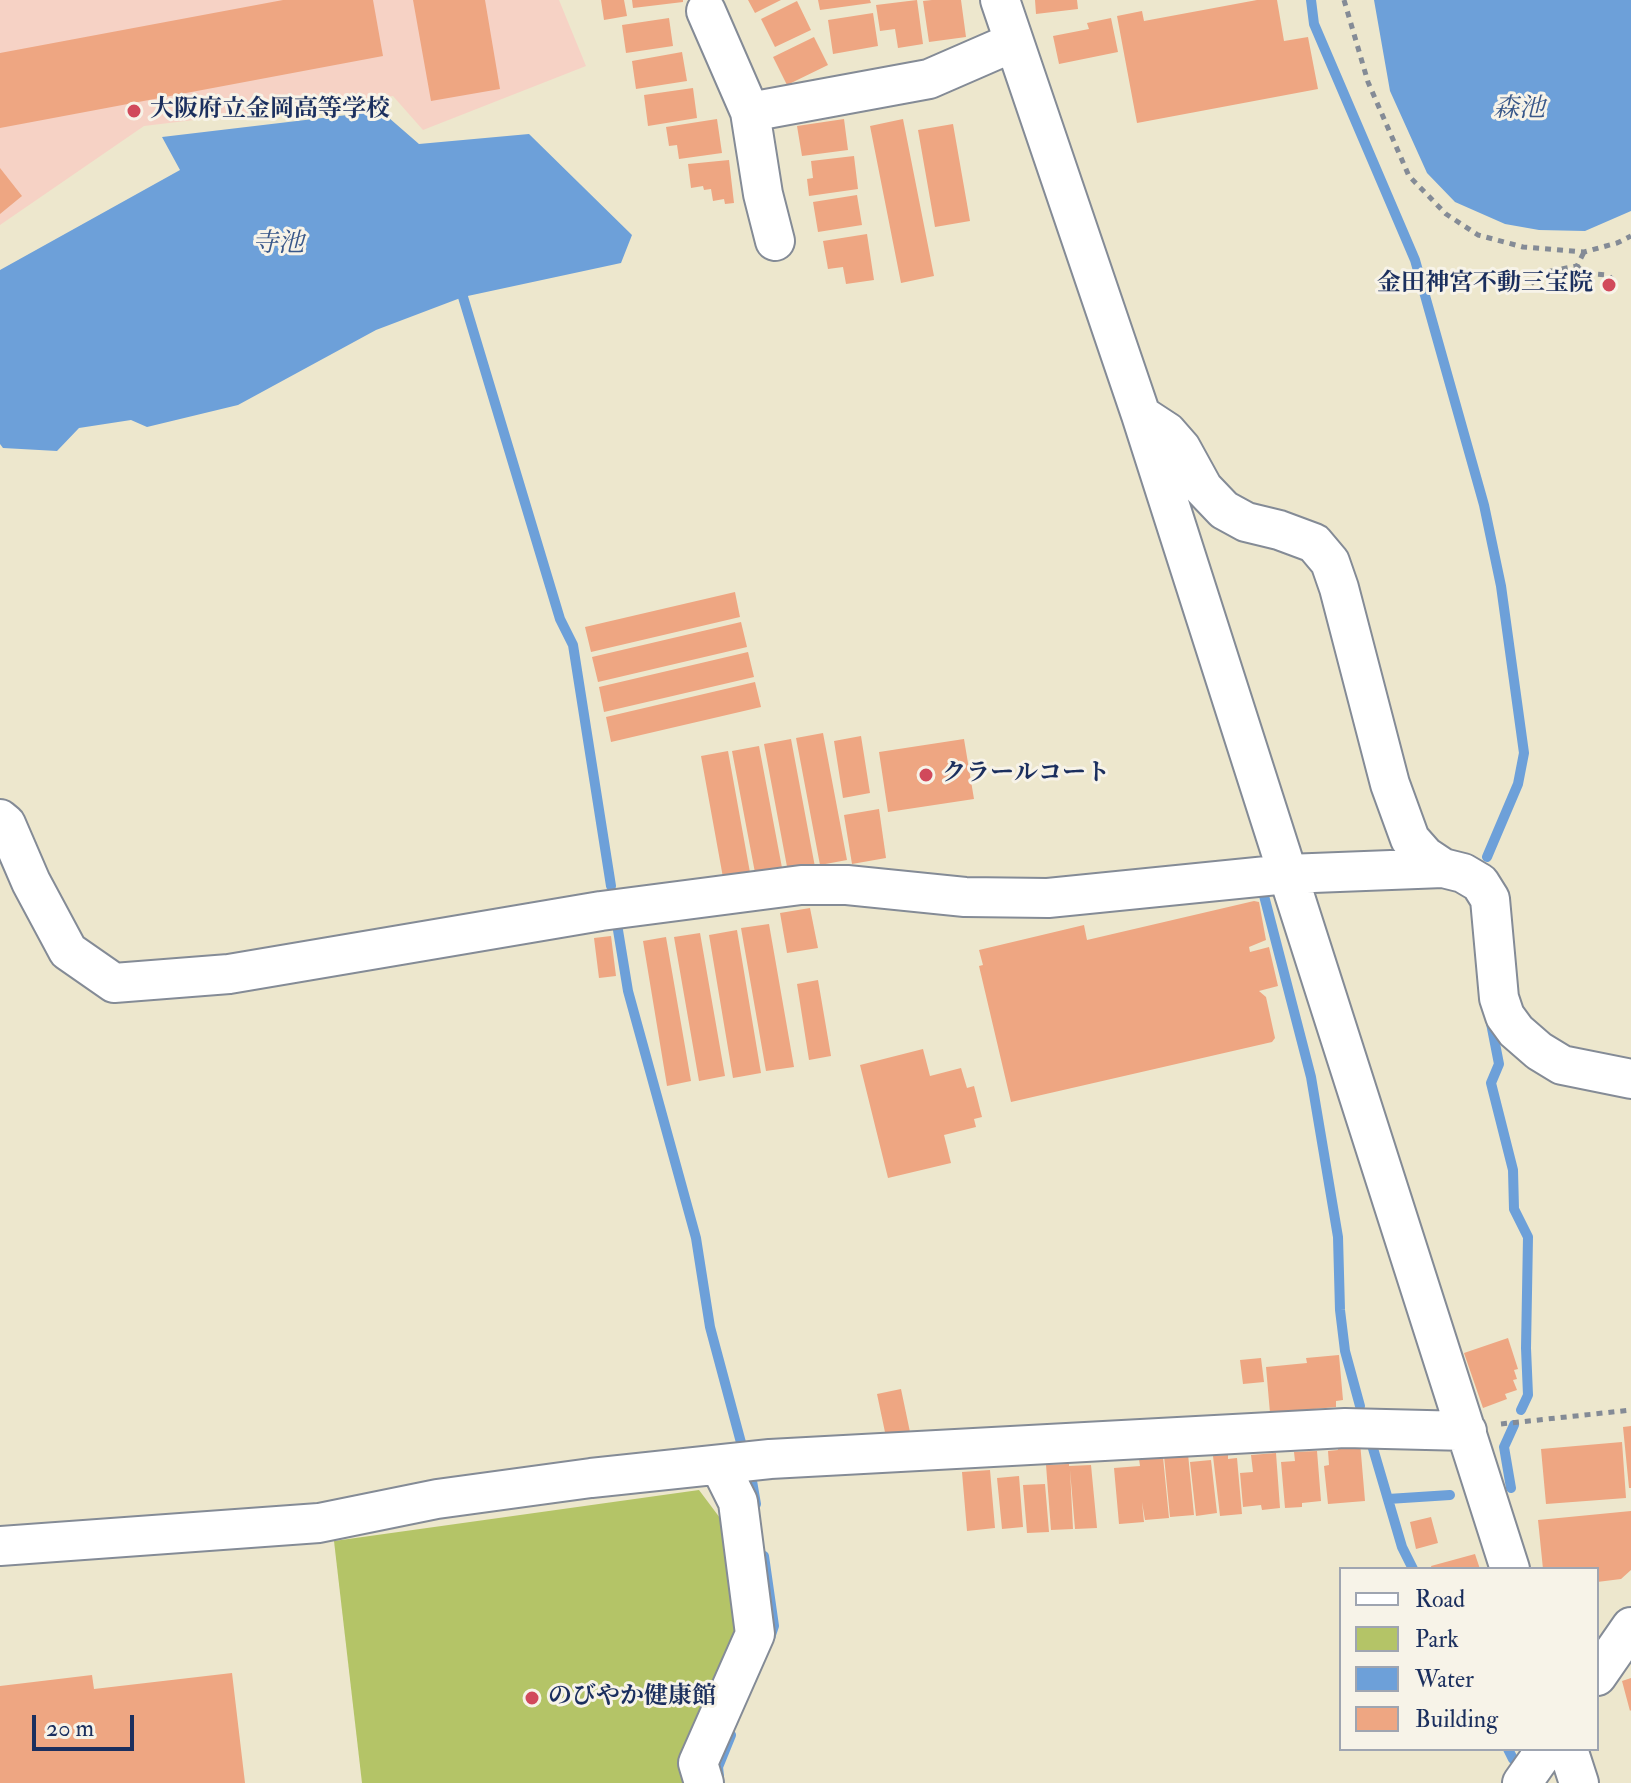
<!DOCTYPE html>
<meta charset="utf-8">
<style>
body{margin:0}
#map{position:relative;width:1631px;height:1783px;overflow:hidden;background:#ede7cd;font-family:"IM FELL Double Pica",serif}
canvas{display:block}
.legend{position:absolute;left:1339px;top:1567px;width:260px;height:184px;box-sizing:border-box;background:#f7f3e8;border:2px solid #9fa5b1;margin:0;padding:10px 14px;list-style:none;font-size:24px;color:#1b2f5e}
.legend li{display:flex;align-items:center;gap:16px;height:40px}
.legend b{width:40px;border:2px solid #9fa5b1}
.scale{position:absolute;left:32px;top:1715px;width:102px;height:36px;box-sizing:border-box;border:4px solid #1b2f5e;border-top:0;padding-left:10px;font-size:24px;line-height:28px;white-space:nowrap;color:#1b2f5e;-webkit-text-stroke:6px #f7f3e8;paint-order:stroke}
</style>
<div id="map">
<canvas width="1631" height="1783"></canvas>
<ul class="legend">
<li><b style="height:10px;background:#fff"></b>Road</li>
<li><b style="height:22px;background:#b4c467"></b>Park</li>
<li><b style="height:22px;background:#6da0d9"></b>Water</li>
<li><b style="height:22px;background:#eea682"></b>Building</li>
</ul>
<div class="scale">20 m</div>
</div>
<script>
const g = document.querySelector('canvas').getContext('2d');
g.lineJoin = 'round';
function fillPath(path, color) { g.fillStyle = color; g.fill(path, 'evenodd'); }
const poly = rows => new Path2D(rows.map(r => 'M' + r).join(''));
function trace(path, color, width, dash) { g.strokeStyle = color; g.lineWidth = width; g.lineCap = dash ? 'butt' : 'round'; g.setLineDash(dash || []); g.stroke(path); }
function drawText(font, color, halo, rows, align = 'center') {
  g.font = font + ' "IM FELL Double Pica","Noto Serif JP",serif'; g.lineWidth = 6; g.setLineDash([]); g.textBaseline = 'middle'; g.strokeStyle = halo; g.fillStyle = color; for (const [text, x, y, turn = 0] of rows) {
    g.save(); g.translate(x, y); g.rotate((+turn || 0) * Math.PI / 180); g.textAlign = isNaN(turn) ? turn : align; if (halo) g.strokeText(text, 0, 0); g.fillText(text, 0, 0); g.restore();
  }
}
fillPath(poly([
 [0,0,559,0,586,66,423,130,393,96,144,126,0,225]
]), '#f6d2c5');
fillPath(poly([
 [699,1490,720,1518,736,1630,689,1783,362,1783,334,1541]
]), '#b4c467');
fillPath(poly([
 [1374,0,1631,0,1631,211,1585,231,1539,230,1505,224,1455,202,1427,173,1390,91],
 [381,111,419,144,529,134,632,235,621,263,463,297,376,330,238,405,147,427,131,420,79,428,57,451,3,448,0,444,0,270,180,170,162,137]
]), '#6da0d9');
trace(poly([
 [1311,0,1314,24,1415,260,1484,505,1501,586,1524,753,1518,784,1487,857],
 [463,297,560,619,573,645,611,886],
 [1262,888,1311,1077,1338,1237,1340,1310,1345,1351,1360,1406],
 [616,918,628,991,696,1238,710,1327,743,1450],
 [1490,1018,1499,1064,1491,1083,1513,1170,1514,1209,1528,1237,1526,1348,1528,1395,1521,1410],
 [1372,1445,1402,1547,1413,1569],
 [751,1475,756,1504],
 [1511,1488,1504,1447,1514,1425],
 [1388,1499,1450,1495],
 [764,1556,774,1626,770,1638],
 [1508,1749,1513,1759],
 [719,1776,718,1767,731,1735]
]), '#6da0d9', 10);
fillPath(poly([
 [283,0,373,0,383,56,0,128,0,53],
 [413,0,485,0,500,89,431,101],
 [601,0,624,0,627,16,604,20],
 [632,0,683,0,683,2,633,8],
 [748,0,781,0,755,13],
 [818,0,870,0,871,3,820,10],
 [917,0,923,44,898,48,895,29,880,31,876,5],
 [932,0,961,0,966,37,929,42,923,1],
 [1035,0,1077,0,1078,9,1036,14],
 [1257,0,1277,0,1284,41,1308,37,1318,89,1137,123,1117,16,1142,11,1144,21],
 [797,1,811,30,775,47,761,19],
 [873,13,878,46,833,54,828,20],
 [669,18,673,46,626,53,622,25],
 [1111,18,1118,52,1059,64,1053,36,1089,29,1087,23],
 [814,37,828,65,787,85,773,57],
 [682,52,687,81,636,89,632,61],
 [693,88,697,118,648,126,644,95],
 [717,119,722,153,679,159,677,145,669,146,666,127],
 [844,119,848,150,802,156,797,126],
 [903,119,934,276,901,283,870,126],
 [953,124,970,221,935,227,918,130],
 [854,156,858,189,809,196,807,179,813,178,811,161],
 [729,160,734,203,725,204,724,199,713,201,711,189,704,190,703,186,691,188,688,164],
 [0,168,22,196,0,214],
 [857,195,862,225,818,232,813,202],
 [867,234,874,280,846,284,843,267,828,269,823,241],
 [735,592,740,617,591,652,585,627],
 [741,622,747,647,598,682,592,657],
 [748,652,754,677,604,712,599,687],
 [755,682,761,707,611,742,606,717],
 [823,733,847,860,820,865,796,738],
 [861,736,870,793,843,798,834,741],
 [791,739,815,867,788,872,764,744],
 [964,739,974,799,888,812,879,752],
 [759,746,783,873,756,878,732,751],
 [728,751,751,878,724,883,701,756],
 [879,809,886,858,852,864,844,815],
 [1254,901,1259,902,1266,940,1249,947,1250,952,1269,947,1278,986,1259,991,1266,997,1275,1038,1272,1042,1011,1102,979,966,983,965,979,950,1084,925,1087,940],
 [810,908,818,948,787,953,780,913],
 [769,924,794,1067,766,1071,741,928],
 [737,930,761,1073,733,1078,709,935],
 [700,933,725,1076,699,1081,674,937],
 [611,936,616,976,599,978,594,938],
 [666,937,691,1081,667,1086,643,941],
 [818,980,831,1056,809,1060,797,984],
 [923,1049,930,1076,961,1068,967,1088,974,1086,982,1117,974,1119,976,1127,944,1135,951,1163,888,1178,860,1065],
 [1508,1338,1518,1369,1514,1370,1517,1379,1513,1380,1517,1390,1505,1394,1507,1399,1483,1408,1464,1353],
 [1339,1355,1343,1400,1336,1401,1336,1407,1270,1413,1266,1367,1307,1363,1306,1358],
 [1261,1358,1264,1382,1243,1384,1240,1360],
 [901,1389,910,1432,886,1437,877,1394],
 [1631,1426,1631,1488,1629,1488,1623,1427],
 [1360,1442,1365,1501,1328,1504,1324,1466,1329,1465,1328,1451,1338,1450,1338,1444],
 [1622,1442,1626,1498,1546,1504,1541,1449],
 [1317,1451,1321,1501,1302,1503,1302,1507,1285,1508,1281,1462,1295,1461,1294,1452],
 [1276,1453,1280,1508,1262,1510,1261,1505,1243,1507,1240,1473,1253,1472,1251,1455],
 [1188,1454,1194,1515,1170,1517,1164,1456],
 [1228,1455,1228,1459,1237,1458,1242,1514,1220,1516,1213,1456],
 [1163,1457,1169,1518,1145,1520,1142,1502,1144,1522,1119,1524,1114,1468,1140,1466,1139,1459],
 [1211,1460,1217,1513,1196,1516,1190,1462],
 [1069,1464,1069,1466,1091,1465,1097,1528,1075,1529,1070,1470,1073,1529,1051,1530,1046,1465],
 [990,1470,995,1528,967,1531,962,1472],
 [1019,1476,1023,1527,1002,1529,997,1478],
 [1045,1484,1049,1532,1027,1533,1023,1485],
 [1631,1511,1631,1570,1621,1579,1597,1582,1597,1569,1543,1569,1538,1520],
 [1431,1517,1438,1543,1416,1549,1410,1522],
 [1475,1554,1480,1569,1432,1569,1431,1566],
 [232,1673,245,1783,0,1783,0,1686,92,1675,94,1689],
 [1631,1678,1631,1710,1630,1711,1622,1681]
]), '#eea682');
const minor = poly([
 [1000,0,1141,415,1510,1569],
 [706,11,750,112,763,194,775,241],
 [750,112,929,79,1014,42],
 [1141,415,1167,432,1181,448,1203,488,1224,510,1246,522,1279,530,1314,543,1330,562,1339,588,1390,784,1410,839,1425,856,1443,868,1463,873,1480,883,1490,899,1499,998,1505,1016,1516,1031,1539,1051,1562,1065,1631,1079],
 [0,819,6,824,31,882,68,951,114,983,229,974,601,911,801,885,847,885,965,897,1048,898,1287,874,1443,868],
 [0,1546,319,1523,437,1499,591,1478,770,1459,1345,1428,1467,1431],
 [1597,1676,1631,1627],
 [1568,1749,1579,1783],
 [704,1783,698,1763,755,1634,738,1502,720,1466],
 [1522,1783,1546,1749]
]);
trace(minor, '#848b96', 42);
trace(poly([
 [1344,0,1368,82,1409,176,1446,214,1478,235,1523,247,1584,252,1617,243,1631,236],
 [1577,266,1584,273,1608,275,1612,279,1609,290],
 [1531,284,1541,273,1577,266,1584,252],
 [1501,1424,1631,1410]
]), '#848b96', 5, [6, 6]);
trace(minor, '#fff', 38);
for (const [x, y, r, color] of [
 [134,111,8,"#d1495b"],
 [1609,285,8,"#d1495b"],
 [926,775,8,"#d1495b"],
 [532,1698,8,"#d1495b"]
]) { const dot = new Path2D(); dot.arc(x, y, r, 0, 2 * Math.PI); g.fillStyle = color; g.fill(dot); trace(dot, '#f7f3e8', 3); }
drawText('bold 24px', '#1b2f5e', '#f7f3e8', [
 ["大阪府立金岡高等学校",150,111],
 ["金田神宮不動三宝院",1593,285,"right"],
 ["クラールコート",942,775],
 ["のびやか健康館",548,1698]
], 'left');
drawText('italic 26px', '#385789', '#f7f3e8', [
 ["森池",1519,110],
 ["寺池",278,245]
]);
</script>
